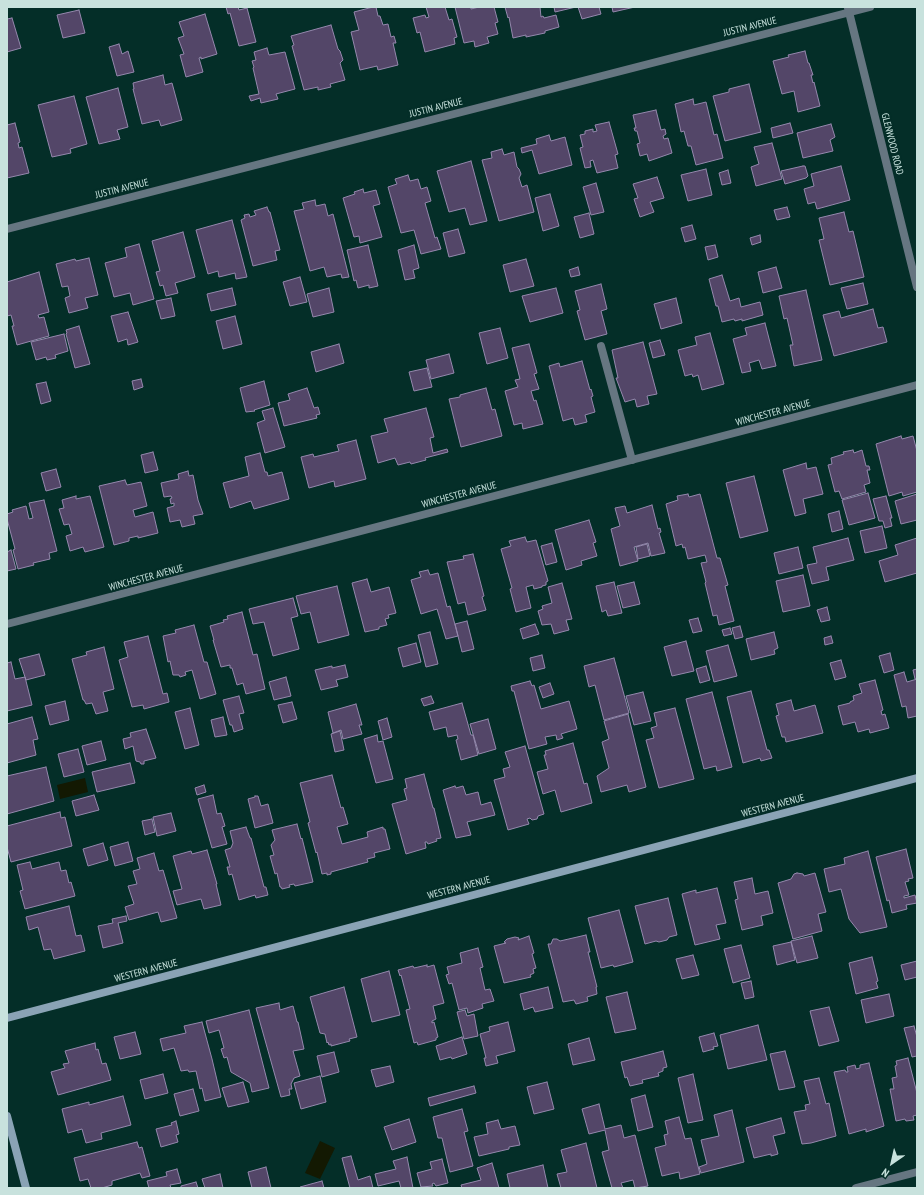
<!DOCTYPE html>
<style>
body{margin:0}
#map{position:relative;width:924px;height:1195px;overflow:hidden;background:#042e28;font-family:"PT Sans Narrow",sans-serif}
canvas{display:block}
.frame{position:absolute;inset:0;border:8px solid #c8e2dd;pointer-events:none}
.north{position:absolute;left:872px;top:1143px;width:40px;height:40px;-webkit-text-stroke:3px #042e28;paint-order:stroke;rotate:214deg;font-size:11px;font-weight:700;line-height:16px;text-align:center;color:#c8e2dd}
.north::after{content:'';display:block;margin:auto;width:14px;height:18px;background:#c8e2dd;clip-path:polygon(50% 0,100% 100%,50% 72%,0 100%)}
</style>
<div id="map">
<canvas width="924" height="1195"></canvas>
<div class="frame"></div>
<div class="north">N</div>
</div>
<script>
const g = document.querySelector('canvas').getContext('2d');
g.lineJoin = 'round';
function fillPath(path, color) { g.fillStyle = color; g.fill(path, 'evenodd'); }
const poly = rows => new Path2D(rows.map(r => 'M' + r).join(''));
function trace(path, color, width, dash) { g.strokeStyle = color; g.lineWidth = width; g.lineCap = dash ? 'butt' : 'round'; g.setLineDash(dash || []); g.stroke(path); }
function drawText(font, color, halo, rows, align = 'center') {
  g.font = font + ' "PT Sans Narrow",sans-serif'; g.lineWidth = 4; g.setLineDash([]); g.textBaseline = 'middle'; g.strokeStyle = halo; g.fillStyle = color; for (const [text, x, y, turn = 0] of rows) {
    g.save(); g.translate(x, y); g.rotate((+turn || 0) * Math.PI / 180); g.textAlign = isNaN(turn) ? turn : align; if (halo) g.strokeText(text, 0, 0); g.fillText(text, 0, 0); g.restore();
  }
}
fillPath(poly([
 [85,778,88,792,60,799,57,785],
 [320,1141,335,1148,320,1179,305,1173]
]), '#131902');
const building = poly([
 [226,7,238,7,239,10,247,8,256,42,239,46,230,13,228,14,226,7],
 [373,7,376,7,378,16,380,16,383,25,388,24,391,37,394,36,396,43,393,43,398,65,378,70,377,66,360,70,351,32,359,30,354,12,373,7],
 [426,7,445,7,449,20,452,19,457,37,454,38,455,44,425,52,420,32,417,33,413,18,425,15,426,18,429,17,426,7],
 [455,7,471,7,471,9,479,7,494,7,498,22,495,23,498,34,487,37,489,43,475,47,474,41,464,43,455,7],
 [505,7,540,7,541,17,543,16,544,18,556,15,559,27,545,31,545,33,526,37,526,35,513,38,509,17,508,18,505,7],
 [554,7,576,7,555,12,554,7],
 [578,7,599,7,601,14,582,19,578,7],
 [612,7,635,7,613,12,612,7],
 [79,10,85,33,63,38,57,15,79,10],
 [205,14,217,54,201,59,201,57,199,58,203,72,186,77,180,55,184,54,178,38,184,36,179,22,205,14],
 [12,18,21,48,7,52,7,19,12,18],
 [331,25,338,49,340,51,343,60,340,63,345,80,330,84,331,87,318,90,318,87,304,90,292,46,294,45,291,36,331,25],
 [119,44,122,54,128,51,134,72,117,76,109,47,119,44],
 [267,48,269,55,285,52,295,89,276,94,278,99,261,103,260,98,251,101,249,96,259,94,253,68,254,67,252,61,256,60,254,52,267,48],
 [805,51,808,63,809,63,813,75,811,75,813,83,814,82,820,106,798,112,794,91,782,94,773,61,789,57,788,55,805,51],
 [163,75,165,85,172,83,182,120,161,126,159,120,142,124,133,89,134,89,133,83,163,75],
 [749,84,761,132,725,141,713,96,729,92,729,89,749,84],
 [118,88,128,127,117,130,120,139,99,144,86,97,118,88],
 [74,96,87,144,70,149,71,153,52,157,38,105,74,96],
 [693,99,694,105,706,102,714,135,717,134,723,158,696,165,691,146,688,146,684,131,681,132,675,104,693,99],
 [656,110,661,130,665,129,666,134,663,136,664,139,668,138,672,153,649,161,647,154,640,156,637,144,640,143,637,131,635,131,634,128,636,128,633,115,656,110],
 [609,122,618,154,615,155,618,168,597,173,593,160,590,161,591,167,585,168,580,148,583,147,580,135,585,134,585,131,593,129,593,132,597,131,595,125,609,122],
 [15,123,20,142,18,143,19,148,22,147,29,173,7,178,7,125,15,123],
 [790,123,793,133,773,138,771,128,790,123],
 [831,124,835,137,830,140,833,151,803,158,797,133,831,124],
 [549,135,551,141,565,137,572,165,539,174,532,150,522,153,521,148,537,144,536,139,549,135],
 [772,143,782,179,756,186,751,167,759,164,754,147,772,143],
 [502,149,504,155,514,152,517,167,519,169,521,174,519,178,522,187,527,185,534,212,499,221,482,160,492,158,491,152,502,149],
 [471,161,487,221,470,225,465,208,449,212,437,171,471,161],
 [803,166,805,166,808,176,806,178,785,184,781,171,803,166],
 [841,166,850,200,817,209,815,202,808,204,804,189,814,186,811,174,841,166],
 [706,169,712,195,688,201,681,175,706,169],
 [728,170,731,183,722,185,719,173,728,170],
 [408,175,410,181,418,179,421,189,427,187,431,201,425,203,435,238,437,237,441,249,421,254,414,230,401,233,388,187,397,184,395,179,408,175],
 [657,177,664,198,650,202,654,212,640,217,634,199,638,198,633,184,657,177],
 [596,183,604,212,591,215,583,187,596,183],
 [363,189,364,193,376,190,380,204,373,206,382,237,360,243,359,236,354,237,343,198,355,194,354,192,363,189],
 [550,194,559,226,543,231,535,198,550,194],
 [315,200,316,206,325,204,328,216,333,214,349,277,342,278,341,274,327,277,324,267,310,271,294,211,304,209,302,203,315,200],
 [267,207,269,212,270,212,280,250,275,251,277,260,253,266,241,220,245,218,244,215,249,214,250,217,256,215,254,211,267,207],
 [787,207,790,217,777,220,774,210,787,207],
 [844,212,849,232,853,231,864,277,830,285,819,240,824,239,819,218,844,212],
 [589,213,594,234,580,238,574,217,589,213],
 [232,220,247,277,236,279,235,273,219,277,218,271,208,274,196,230,232,220],
 [692,225,696,239,685,242,681,228,692,225],
 [458,229,465,253,449,257,443,233,458,229],
 [183,232,195,277,175,283,178,293,166,296,163,285,160,286,156,272,160,271,152,241,183,232],
 [760,235,761,242,752,245,750,238,760,235],
 [139,244,154,299,133,305,130,293,114,297,105,263,127,257,125,248,139,244],
 [368,245,378,286,369,288,369,285,358,288,356,280,354,281,347,250,368,245],
 [414,245,419,268,413,270,415,278,405,280,398,250,414,245],
 [715,245,718,257,708,260,705,247,715,245],
 [89,258,98,295,85,298,88,308,69,313,65,298,70,296,68,286,62,287,56,264,75,259,76,261,89,258],
 [526,259,534,286,510,292,503,265,526,259],
 [578,267,580,275,571,277,569,270,578,267],
 [776,267,782,288,763,293,758,272,776,267],
 [39,272,49,312,38,315,39,318,44,317,49,336,17,345,12,326,14,326,11,315,7,316,7,282,39,272],
 [722,275,730,301,739,298,741,307,760,302,763,315,742,321,742,319,735,321,734,319,722,322,718,306,716,306,709,279,722,275],
 [300,277,307,302,290,306,283,282,300,277],
 [863,283,868,304,847,309,841,288,863,283],
 [601,284,607,309,601,311,607,334,585,340,577,311,580,310,575,291,601,284],
 [232,288,236,305,211,311,207,294,232,288],
 [329,288,334,312,313,317,307,294,329,288],
 [556,288,563,313,530,322,522,296,556,288],
 [806,290,822,360,794,366,790,345,793,345,787,318,784,319,779,296,806,290],
 [171,298,175,316,161,319,156,301,171,298],
 [676,298,682,323,661,329,654,304,676,298],
 [873,309,878,328,883,327,887,342,834,356,823,315,839,311,841,318,873,309],
 [128,312,138,342,128,345,127,339,118,342,111,316,128,312],
 [235,316,242,344,223,349,216,321,235,316],
 [765,323,776,366,762,369,759,360,749,363,751,371,742,373,733,339,747,335,745,328,765,323],
 [79,326,90,364,75,368,66,334,67,333,66,330,79,326],
 [500,328,508,358,487,364,479,333,500,328],
 [710,333,724,384,702,390,698,375,693,377,692,374,685,376,678,350,697,345,695,337,710,333],
 [64,334,68,351,55,355,56,358,47,360,46,357,36,360,31,342,64,334],
 [660,340,665,355,653,358,649,343,660,340],
 [643,342,657,394,647,396,649,404,637,407,635,399,625,402,616,378,618,378,612,350,643,342],
 [339,344,344,363,316,372,311,352,339,344],
 [529,344,537,373,534,374,539,389,531,391,534,401,536,400,543,424,523,429,522,423,514,425,505,391,518,387,515,380,520,379,512,348,529,344],
 [449,354,454,373,431,379,426,360,449,354],
 [582,361,590,390,591,389,593,396,591,397,595,412,585,415,587,422,575,425,573,418,563,421,549,366,559,363,560,367,582,361],
 [427,368,432,387,414,391,409,372,427,368],
 [141,379,143,387,134,390,132,381,141,379],
 [264,381,270,405,254,410,255,411,246,412,240,388,264,381],
 [46,382,51,401,41,404,36,384,46,382],
 [307,388,314,408,318,407,320,414,316,415,317,418,284,426,278,403,290,400,288,394,307,388],
 [486,388,492,410,495,409,502,436,461,447,449,399,460,397,460,395,486,388],
 [273,408,285,447,265,453,257,423,265,420,262,411,273,408],
 [426,408,434,437,430,438,433,453,447,449,448,452,425,458,426,460,411,464,410,462,398,465,395,458,378,463,371,436,388,432,384,419,426,408],
 [901,436,902,439,913,436,917,451,917,492,903,496,902,492,889,496,876,444,901,436],
 [356,440,366,479,335,487,334,481,309,488,301,457,313,454,314,457,339,451,337,445,356,440],
 [853,450,854,453,862,450,866,466,869,466,870,470,867,470,870,483,864,485,866,492,842,499,839,491,835,492,828,465,832,464,831,458,844,454,843,452,853,450],
 [153,452,158,470,145,473,141,455,153,452],
 [260,453,265,472,267,472,268,476,282,472,289,499,254,509,251,501,230,508,223,483,249,476,245,457,260,453],
 [806,463,807,469,816,467,823,494,803,499,806,513,795,516,783,470,806,463],
 [56,469,61,487,46,491,41,473,56,469],
 [188,471,189,476,193,475,198,500,203,514,193,516,195,524,182,527,180,520,170,522,167,508,174,506,174,503,171,504,170,499,172,498,171,496,164,497,161,483,179,479,178,474,188,471],
 [754,476,768,531,740,538,726,483,754,476],
 [125,480,127,485,141,482,147,506,133,510,135,517,153,512,158,533,138,538,138,536,129,538,129,541,114,545,99,486,125,480],
 [868,493,875,518,849,525,842,500,868,493],
 [688,494,689,497,700,494,717,558,720,558,728,585,725,586,734,621,719,625,717,615,713,616,705,583,706,582,701,563,707,562,705,555,688,559,685,547,683,548,682,544,676,546,666,504,678,500,677,496,688,494],
 [917,494,917,520,901,524,895,501,917,494],
 [76,496,76,499,90,496,104,547,85,552,83,547,70,551,66,536,72,534,69,524,64,525,59,509,64,508,62,500,76,496],
 [886,496,892,518,890,518,892,526,885,528,883,521,879,521,873,499,886,496],
 [44,500,57,551,49,553,50,559,33,563,34,565,18,569,13,550,15,549,7,519,7,514,13,512,12,510,26,506,29,519,33,518,29,503,44,500],
 [652,505,658,529,660,528,661,532,659,533,665,553,651,556,648,543,634,547,638,561,620,566,611,529,620,526,615,508,625,506,627,513,652,505],
 [839,511,843,529,832,532,828,514,839,511],
 [589,520,596,542,593,543,597,556,581,561,582,565,566,570,555,530,589,520],
 [882,526,887,548,865,553,860,531,882,526],
 [525,537,527,542,536,540,548,581,546,582,546,585,542,586,542,587,534,589,533,585,526,587,531,608,516,612,510,589,512,588,501,549,511,546,509,541,525,537],
 [848,538,854,560,826,567,829,580,812,584,807,565,817,563,813,547,848,538],
 [917,538,917,573,885,582,879,561,898,555,895,545,917,538],
 [552,543,557,562,546,565,541,546,552,543],
 [647,544,650,556,638,559,636,547,647,544],
 [798,547,803,568,779,574,774,553,798,547],
 [11,550,16,569,7,571,7,552,11,550],
 [473,554,484,596,482,597,486,610,468,615,465,602,458,604,447,562,464,559,463,556,473,554],
 [428,570,430,575,438,573,447,607,450,606,458,636,446,639,437,609,421,614,411,580,421,577,419,572,428,570],
 [803,575,810,606,783,612,776,581,803,575],
 [367,579,371,592,389,587,396,613,388,615,389,618,385,619,387,625,379,627,379,629,365,632,352,583,367,579],
 [614,582,622,613,608,616,606,610,602,612,596,586,614,582],
 [634,582,640,604,623,608,617,586,634,582],
 [562,583,572,619,566,620,569,630,554,634,551,624,542,625,538,611,543,609,542,606,552,603,548,587,562,583],
 [337,586,349,635,318,643,310,612,301,614,296,596,337,586],
 [293,598,298,616,291,618,299,649,273,656,264,622,253,624,249,609,293,598],
 [827,607,830,620,821,622,817,610,827,607],
 [242,612,253,655,257,654,265,689,246,694,243,683,237,685,232,668,230,668,230,665,221,667,213,640,214,640,210,626,224,622,223,620,228,619,227,616,242,612],
 [698,618,702,631,693,633,689,620,698,618],
 [467,621,474,649,462,652,455,624,467,621],
 [535,624,539,634,523,639,520,629,535,624],
 [194,625,204,662,207,662,216,694,200,699,192,670,185,672,186,675,180,677,179,675,173,675,170,661,168,662,163,636,176,633,175,630,194,625],
 [740,626,743,637,735,639,732,628,740,626],
 [730,628,732,634,724,636,722,630,730,628],
 [430,632,438,664,426,667,418,635,430,632],
 [774,632,778,648,774,650,775,654,751,660,746,639,774,632],
 [148,636,163,694,167,693,169,702,144,709,143,705,132,707,119,660,128,657,124,642,148,636],
 [831,636,833,643,825,645,824,638,831,636],
 [686,641,694,671,672,676,664,647,686,641],
 [416,643,421,662,403,667,398,648,416,643],
 [728,645,737,676,714,682,706,651,728,645],
 [104,647,114,689,103,692,108,711,96,714,92,703,86,704,84,700,83,700,72,659,87,655,86,652,104,647],
 [890,653,894,670,884,673,879,656,890,653],
 [39,654,45,675,26,680,19,659,39,654],
 [542,655,545,668,533,671,530,658,542,655],
 [614,658,629,713,604,720,595,685,589,687,584,666,614,658],
 [841,660,846,677,835,680,830,663,841,660],
 [11,662,15,679,25,677,32,705,7,711,7,663,11,662],
 [345,665,348,677,336,680,338,686,321,690,315,670,332,666,332,668,345,665],
 [706,666,710,680,700,683,696,669,706,666],
 [917,669,917,679,915,679,913,670,917,669],
 [904,672,907,682,917,679,917,716,908,718,906,706,902,707,894,675,904,672],
 [286,677,291,696,274,700,269,682,286,677],
 [875,680,883,710,881,711,882,715,885,714,889,728,870,733,869,729,858,732,855,722,843,725,838,706,850,703,850,702,854,700,853,696,862,693,859,684,875,680],
 [530,681,532,686,534,685,541,709,569,701,577,729,561,734,563,738,557,740,556,735,545,737,547,744,529,749,514,691,512,691,511,686,530,681],
 [550,683,554,694,543,698,539,687,550,683],
 [751,691,767,750,769,750,772,758,761,761,760,758,743,763,727,697,751,691],
 [643,692,651,721,634,725,626,696,643,692],
 [712,692,732,767,717,771,716,766,704,769,686,699,712,692],
 [239,696,244,713,239,714,243,729,234,732,232,725,230,725,223,700,239,696],
 [431,696,434,703,424,706,421,699,431,696],
 [791,700,794,711,815,705,823,733,786,742,785,737,782,737,776,716,779,715,776,704,791,700],
 [65,701,69,720,50,725,45,706,65,701],
 [292,702,297,719,283,723,278,705,292,702],
 [462,703,471,735,473,735,478,755,461,760,456,740,458,739,457,735,448,737,446,727,434,730,429,712,462,703],
 [356,704,362,725,359,725,362,734,343,739,341,730,333,733,328,712,356,704],
 [190,708,199,745,185,749,175,712,190,708],
 [675,708,694,779,659,788,646,740,654,738,651,728,657,726,654,713,675,708],
 [628,714,646,787,629,792,627,785,601,792,597,776,609,768,602,742,609,739,604,721,628,714],
 [32,717,38,739,33,740,36,755,7,763,7,724,32,717],
 [223,717,227,735,215,737,211,720,223,717],
 [387,718,392,737,383,740,378,721,387,718],
 [488,719,496,749,479,754,470,724,488,719],
 [146,729,156,758,144,761,144,764,141,764,140,762,136,761,133,746,125,749,123,739,131,737,130,733,146,729],
 [340,731,344,750,335,752,331,734,340,731],
 [377,735,378,742,383,741,393,779,376,783,364,739,377,735],
 [101,741,106,760,87,765,82,746,101,741],
 [573,743,584,784,587,783,592,803,561,812,555,790,543,794,537,772,548,769,544,755,546,755,545,751,573,743],
 [525,746,544,814,538,816,537,819,532,820,530,818,527,819,529,824,508,830,494,780,505,777,503,769,510,767,505,752,525,746],
 [78,749,84,772,64,777,58,754,78,749],
 [130,763,135,783,97,792,92,772,130,763],
 [46,767,54,801,7,814,7,776,46,767],
 [424,774,433,808,434,808,441,838,436,839,437,841,428,844,427,842,425,842,426,848,406,854,392,804,407,800,404,789,407,788,405,779,424,774],
 [332,775,341,808,343,807,348,824,337,827,342,844,368,837,367,832,383,827,383,829,385,829,390,849,374,853,375,857,367,859,368,862,331,872,331,874,327,875,327,873,322,874,317,852,316,853,308,823,310,822,300,783,332,775],
 [204,785,206,792,197,795,195,788,204,785],
 [455,786,456,788,463,786,466,795,478,792,481,805,491,802,495,815,467,822,471,835,456,838,443,790,455,786],
 [94,795,99,810,76,816,72,801,94,795],
 [213,795,217,814,221,813,225,826,222,827,227,844,212,848,198,799,213,795],
 [255,796,258,796,261,806,268,804,273,823,255,828,248,799,255,797,255,796],
 [60,812,61,818,65,817,72,846,11,862,7,847,7,826,60,812],
 [171,813,176,831,157,836,153,817,171,813],
 [152,819,155,832,145,835,142,821,152,819],
 [297,824,301,839,302,838,313,882,295,886,294,884,289,885,290,887,282,889,281,887,280,887,277,873,275,874,270,856,274,855,271,845,275,840,272,830,297,824],
 [246,827,250,838,251,838,264,887,266,887,268,895,256,898,255,895,239,900,232,874,229,875,227,867,230,867,225,850,231,848,233,843,230,831,246,827],
 [128,842,133,861,115,866,110,847,128,842],
 [103,843,108,860,88,866,83,849,103,843],
 [906,849,913,878,908,879,909,881,905,882,909,895,904,896,904,898,915,895,917,903,906,905,907,909,892,913,889,900,887,901,876,857,906,849],
 [207,850,217,884,216,884,221,905,204,909,201,899,177,905,173,891,182,889,173,856,191,851,192,854,207,850],
 [868,851,887,927,860,933,849,919,841,889,829,892,824,869,845,864,844,858,868,851],
 [154,853,159,871,163,870,177,918,161,922,158,912,129,920,125,907,134,904,128,886,137,884,133,871,140,869,137,858,154,853],
 [30,862,32,869,59,862,61,871,66,870,69,883,71,882,75,896,25,909,20,891,23,890,17,865,30,862],
 [797,873,803,874,804,876,815,873,826,912,818,914,822,931,793,939,778,883,791,879,794,874,797,873],
 [752,878,755,894,768,891,773,913,761,916,763,925,742,930,735,900,738,899,734,882,752,878],
 [717,888,726,923,716,925,720,939,695,945,682,894,696,890,696,893,717,888],
 [668,898,677,935,669,937,667,940,659,942,656,941,645,944,635,906,668,898],
 [69,906,76,936,81,935,85,951,54,959,51,949,44,950,38,927,29,930,26,917,69,906],
 [619,910,633,962,614,967,613,965,601,968,588,918,619,910],
 [126,916,127,921,118,923,123,943,103,948,98,926,113,923,112,919,126,916],
 [586,935,590,952,588,952,597,987,596,987,597,994,587,997,588,1001,576,1004,574,1000,563,1002,548,944,551,944,553,939,557,939,560,941,586,935],
 [529,936,534,953,532,954,536,968,533,969,534,973,530,975,531,977,504,983,494,946,506,943,504,942,507,939,515,937,519,938,518,940,529,936],
 [812,936,818,958,797,963,791,941,812,936],
 [791,942,795,960,777,965,773,946,791,942],
 [741,945,750,978,733,983,724,949,741,945],
 [478,948,483,967,480,968,485,990,490,989,494,1001,482,1004,483,1008,468,1013,467,1008,459,1010,452,983,449,984,446,975,449,974,447,967,462,963,460,953,478,948],
 [693,955,699,975,682,979,676,959,693,955],
 [872,957,878,981,876,982,878,988,856,994,849,963,872,957],
 [917,961,917,977,905,980,901,965,917,961],
 [427,965,427,967,434,965,444,1003,433,1006,436,1019,432,1021,432,1023,434,1022,438,1037,436,1038,436,1040,418,1045,417,1042,414,1043,406,1010,410,1009,401,975,400,976,398,970,413,966,414,968,427,965],
 [389,971,400,1015,372,1022,361,979,389,971],
 [751,981,754,997,745,999,741,983,751,981],
 [344,987,357,1037,349,1039,350,1041,331,1046,331,1044,329,1045,328,1042,327,1043,325,1034,320,1033,310,997,344,987],
 [548,987,553,1008,535,1012,533,1007,524,1010,520,994,548,987],
 [627,992,636,1029,615,1033,606,997,627,992],
 [889,994,894,1016,866,1023,861,1000,889,994],
 [279,1003,280,1010,293,1006,297,1022,298,1022,304,1049,293,1051,300,1076,294,1078,291,1084,292,1089,289,1089,290,1095,281,1097,256,1008,279,1003],
 [829,1007,839,1041,819,1046,810,1011,829,1007],
 [249,1010,269,1088,252,1092,250,1083,231,1072,227,1057,224,1058,221,1049,224,1048,219,1030,209,1033,206,1021,249,1010],
 [465,1010,467,1016,474,1014,478,1036,464,1039,457,1012,465,1010],
 [202,1022,212,1059,221,1097,205,1101,202,1088,200,1089,196,1071,189,1072,188,1070,181,1071,174,1048,163,1051,160,1039,186,1033,184,1026,202,1022],
 [508,1022,515,1051,496,1056,498,1063,486,1066,484,1058,486,1058,480,1034,490,1031,489,1027,508,1022],
 [758,1025,767,1060,728,1069,720,1035,758,1025],
 [914,1026,917,1037,917,1056,912,1057,904,1028,914,1026],
 [135,1032,141,1054,120,1059,114,1037,135,1032],
 [714,1033,718,1046,713,1047,714,1049,703,1052,699,1037,714,1033],
 [462,1037,467,1054,452,1059,451,1057,440,1060,436,1046,462,1037],
 [589,1038,595,1060,573,1065,568,1044,589,1038],
 [95,1043,96,1050,98,1049,102,1064,106,1063,111,1080,58,1095,51,1072,65,1068,63,1064,69,1063,65,1051,95,1043],
 [663,1051,667,1067,663,1068,663,1071,658,1073,659,1076,642,1080,643,1083,630,1086,627,1077,625,1078,621,1062,663,1051],
 [785,1051,795,1087,779,1090,770,1054,785,1051],
 [334,1052,339,1072,322,1077,317,1056,334,1052],
 [908,1058,917,1093,917,1115,913,1116,914,1120,906,1121,905,1119,896,1121,890,1089,894,1089,892,1078,897,1077,895,1066,897,1065,896,1061,908,1058],
 [869,1063,884,1126,866,1132,866,1129,849,1134,834,1072,845,1070,846,1072,848,1072,847,1067,855,1065,856,1069,860,1068,860,1065,869,1063],
 [390,1066,394,1082,376,1087,371,1070,390,1066],
 [163,1074,168,1093,145,1099,140,1080,163,1074],
 [693,1074,703,1120,688,1123,678,1078,693,1074],
 [320,1076,326,1102,301,1109,294,1083,320,1076],
 [819,1078,826,1104,829,1103,836,1136,811,1143,802,1144,794,1112,806,1110,805,1105,810,1104,804,1081,819,1078],
 [243,1082,249,1102,228,1107,222,1088,243,1082],
 [547,1082,554,1109,534,1114,527,1087,547,1082],
 [474,1086,476,1093,430,1106,428,1098,474,1086],
 [193,1089,199,1111,180,1116,174,1094,193,1089],
 [645,1095,653,1127,638,1131,631,1099,645,1095],
 [123,1096,131,1125,101,1133,102,1139,86,1143,82,1129,68,1133,62,1109,89,1102,89,1105,123,1096],
 [599,1104,605,1129,621,1125,624,1138,635,1135,648,1186,635,1188,633,1180,621,1183,623,1188,612,1188,602,1152,609,1150,605,1130,589,1134,582,1109,599,1104],
 [462,1109,468,1131,464,1132,473,1166,450,1172,442,1138,438,1138,433,1117,462,1109],
 [732,1110,744,1162,701,1173,699,1167,707,1164,701,1140,719,1136,714,1115,732,1110],
 [679,1117,685,1139,691,1138,700,1174,680,1179,679,1172,662,1176,655,1148,666,1145,664,1135,668,1134,665,1121,679,1117],
 [781,1118,785,1133,773,1136,778,1154,771,1156,771,1154,754,1158,746,1128,781,1118],
 [409,1119,416,1142,392,1150,384,1127,409,1119],
 [498,1120,501,1129,515,1126,520,1145,509,1147,509,1149,479,1156,474,1137,488,1134,486,1123,498,1120],
 [176,1121,179,1134,176,1135,178,1142,161,1147,156,1129,172,1125,171,1123,176,1121],
 [137,1142,139,1148,142,1147,150,1176,142,1178,140,1173,112,1181,112,1185,102,1188,91,1188,88,1179,80,1181,74,1158,137,1142],
 [586,1143,597,1188,561,1188,557,1174,567,1172,561,1150,586,1143],
 [351,1156,358,1180,370,1176,373,1188,350,1188,342,1158,351,1156],
 [407,1157,413,1188,401,1188,399,1181,378,1186,375,1174,396,1169,393,1161,407,1157],
 [442,1159,448,1183,436,1186,434,1183,432,1184,433,1186,421,1187,417,1173,432,1169,430,1162,442,1159],
 [492,1163,499,1188,462,1188,461,1185,481,1180,477,1168,492,1163],
 [543,1165,548,1188,510,1188,507,1174,543,1165],
 [266,1167,271,1188,252,1188,248,1172,266,1167],
 [177,1169,181,1183,170,1185,171,1188,149,1188,147,1181,167,1176,166,1172,177,1169],
 [220,1174,223,1188,205,1188,202,1179,220,1174],
 [322,1181,324,1188,300,1188,300,1187,322,1181],
 [196,1182,198,1188,181,1188,181,1186,196,1182]
]);
fillPath(building, '#534668');
trace(building, '#9588ad', 1);
trace(poly([
 [601,346,632,460]
]), '#667681', 8);
trace(poly([
 [848,8,917,287],
 [7,229,870,7],
 [7,624,917,385],
 [856,1188,917,1172]
]), '#667681', 8);
trace(poly([
 [7,1018,917,778],
 [7,1116,26,1188]
]), '#8aa3b5', 8);
drawText('10px', '#c8e2dd', '#042e28', [
 ["JUSTIN AVENUE",750,27,-14],
 ["JUSTIN AVENUE",436,108,-14],
 ["GLENWOOD ROAD",892,144,76],
 ["JUSTIN AVENUE",122,189,-14],
 ["WINCHESTER AVENUE",773,413,-15],
 ["WINCHESTER AVENUE",459,495,-15],
 ["WINCHESTER AVENUE",146,578,-15],
 ["WESTERN AVENUE",773,806,-15],
 ["WESTERN AVENUE",459,888,-15],
 ["WESTERN AVENUE",146,971,-15]
]);
</script>
